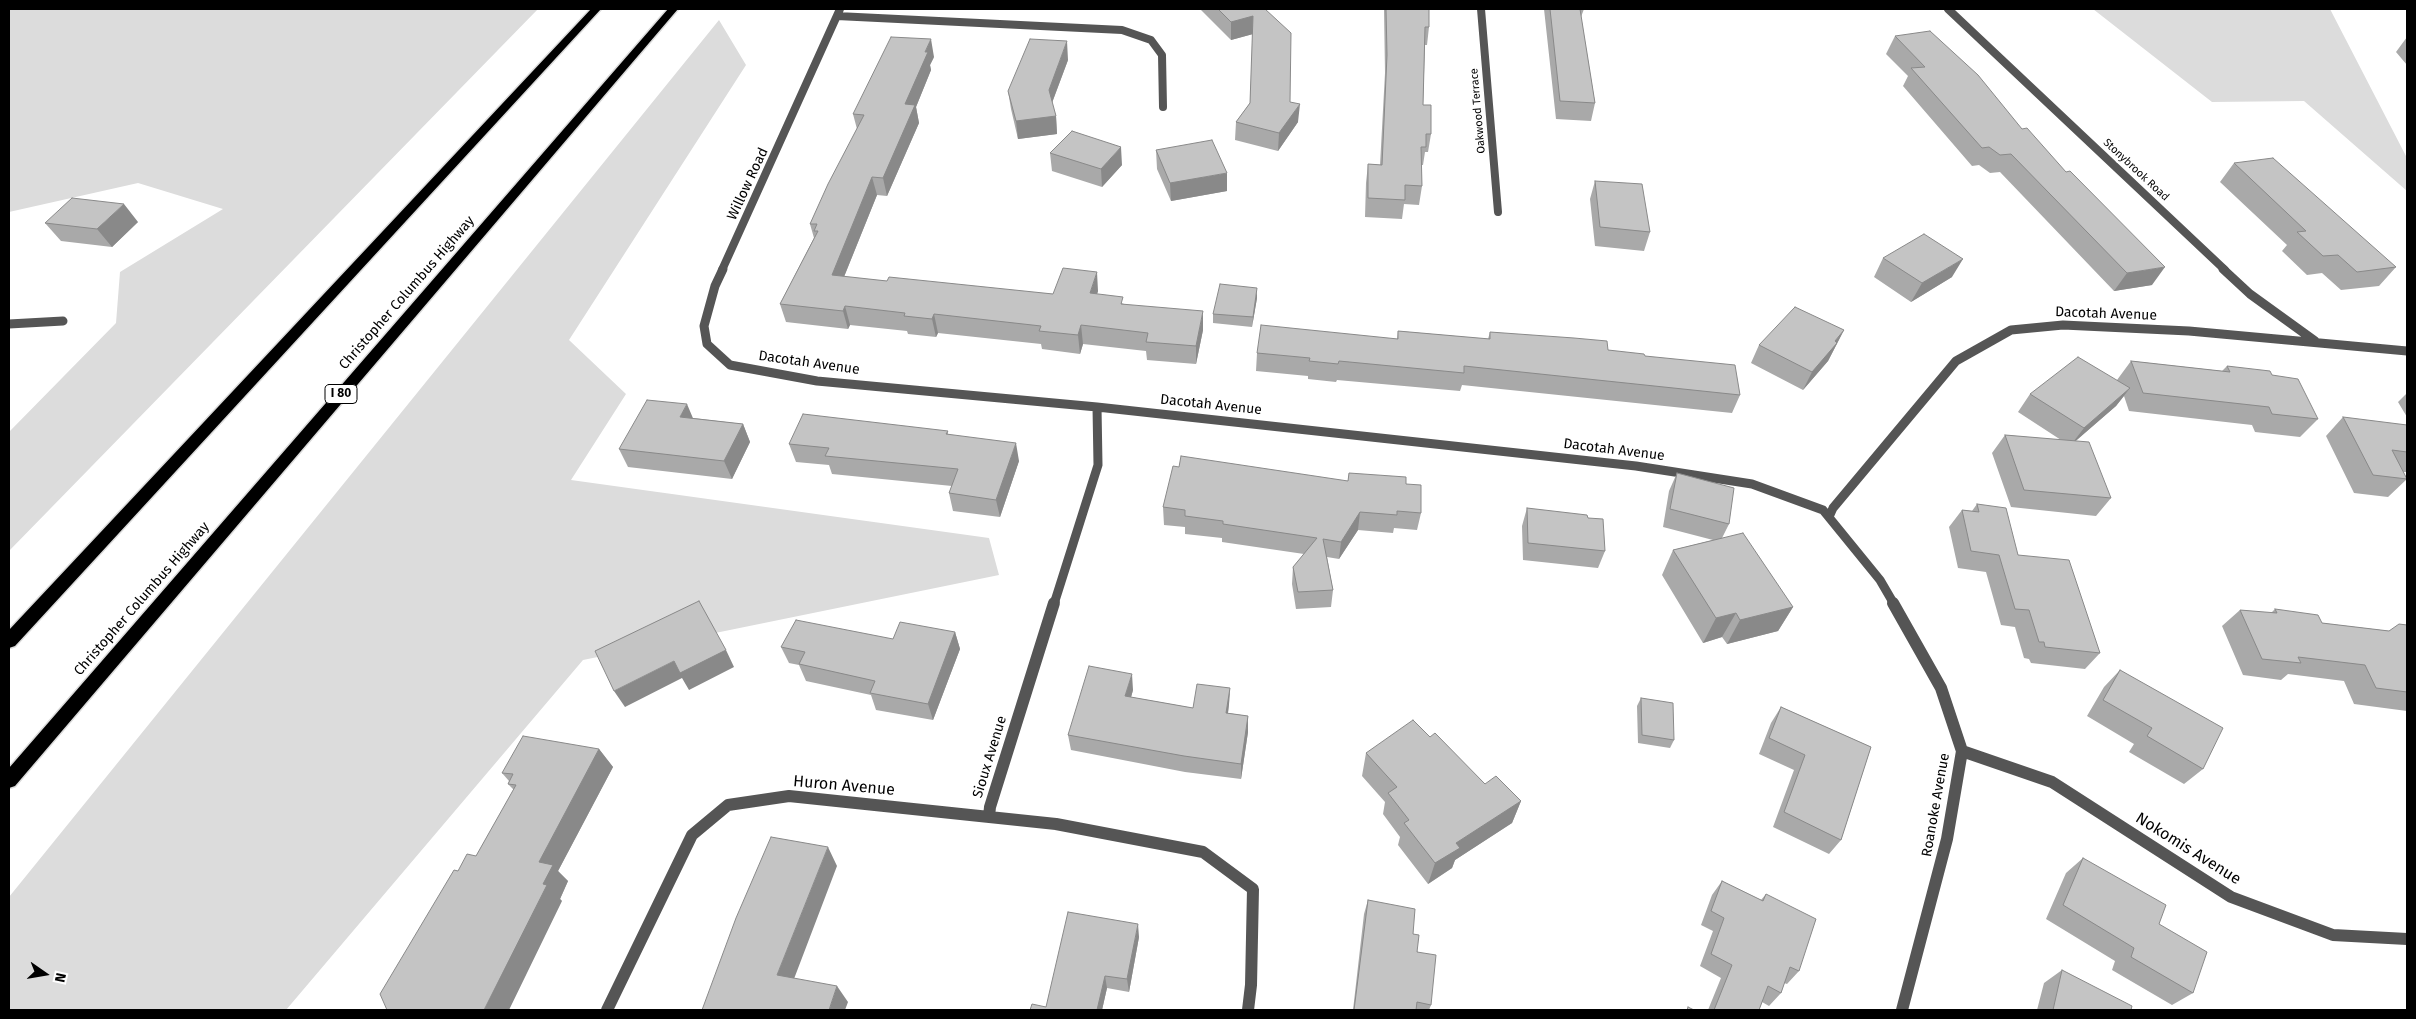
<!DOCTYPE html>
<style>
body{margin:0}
#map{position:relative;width:2416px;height:1019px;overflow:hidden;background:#fff;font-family:"Fira Sans",sans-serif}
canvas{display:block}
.frame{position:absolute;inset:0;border:10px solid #000;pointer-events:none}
.north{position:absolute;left:20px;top:949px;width:50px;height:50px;-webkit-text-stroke:4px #fff;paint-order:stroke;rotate:103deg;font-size:14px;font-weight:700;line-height:20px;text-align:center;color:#000}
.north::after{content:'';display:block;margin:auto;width:18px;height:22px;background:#000;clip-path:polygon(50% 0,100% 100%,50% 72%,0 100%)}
</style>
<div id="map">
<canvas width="2416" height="1019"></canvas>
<div class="frame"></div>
<div class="north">N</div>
</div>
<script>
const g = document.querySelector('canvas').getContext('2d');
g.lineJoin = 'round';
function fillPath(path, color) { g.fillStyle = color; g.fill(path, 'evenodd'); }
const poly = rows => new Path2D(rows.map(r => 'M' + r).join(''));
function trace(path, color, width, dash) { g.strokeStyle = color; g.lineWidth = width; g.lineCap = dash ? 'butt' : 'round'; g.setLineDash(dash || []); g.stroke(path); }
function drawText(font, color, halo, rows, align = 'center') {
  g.font = font + ' "Fira Sans",sans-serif'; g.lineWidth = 4.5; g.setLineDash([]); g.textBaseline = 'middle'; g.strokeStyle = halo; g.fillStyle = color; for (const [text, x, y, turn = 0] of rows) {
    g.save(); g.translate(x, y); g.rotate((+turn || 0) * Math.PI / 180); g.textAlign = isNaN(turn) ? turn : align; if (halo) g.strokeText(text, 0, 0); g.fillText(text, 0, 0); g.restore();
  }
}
fillPath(poly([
 [9,9,538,9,9,551,9,432,116,323,120,272,223,209,138,183,9,212],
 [2093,9,2330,9,2407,158,2407,191,2304,101,2212,102],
 [719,20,746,65,569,340,626,394,571,480,989,538,999,575,583,660,286,1010,9,1010,9,897]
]), '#dcdcdc');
const highway = poly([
 [591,9,601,9,15,646,9,648,9,630,591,9],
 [668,9,678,9,15,786,9,788,9,768,668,9]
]);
trace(highway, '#dbdbdb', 3);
trace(poly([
 [1481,9,1498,212],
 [1948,9,2225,270],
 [837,16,1122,30,1151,40,1162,55,1163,107],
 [722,270,840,9]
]), '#555', 8);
trace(poly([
 [723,269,715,286,704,326,707,344,730,365,817,381,1097,407,1636,466,1752,484,1823,510,1880,580,1894,604],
 [2223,269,2250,294,2315,341],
 [9,324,63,321],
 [1829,517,1833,508,1956,361,2011,330,2063,325,2189,331,2407,351],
 [1054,604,1098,465,1097,407]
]), '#555', 9);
trace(poly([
 [1893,603,1941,688,1962,751,1947,839,1902,1010],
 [1962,751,2052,782,2231,897,2333,935,2407,939],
 [989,817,990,807,1054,603],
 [607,1010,692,835,728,805,789,796,1056,824,1203,852,1253,889,1251,985,1248,1010]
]), '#555', 12);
fillPath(highway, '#000');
fillPath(poly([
 [1200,9,1265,9,1290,102,1298,122,1278,151,1235,140,1236,122,1250,103,1253,34,1231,40],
 [1384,9,1429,9,1429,27,1427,45,1425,45,1423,105,1431,134,1428,152,1425,152,1423,165,1421,165,1422,186,1419,205,1404,204,1402,219,1365,217,1366,183,1368,164,1380,165,1385,73],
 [1544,9,1584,9,1581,17,1595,103,1591,121,1556,119],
 [1895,36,2022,129,2152,285,2114,291,2000,172,1990,173,1979,165,1972,166,1903,86,1908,76,1886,54],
 [2407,37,2407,65,2396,52],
 [934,57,930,65,931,70,916,107,919,123,887,196,877,195,844,277,887,281,1053,294,1098,291,1097,294,1124,304,1203,330,1196,364,1147,360,1146,351,1083,344,1080,354,1042,349,1041,344,938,333,936,337,908,334,907,331,850,325,848,329,786,322,780,304,814,238,810,224,857,129,853,114],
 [1068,60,1052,103,1056,116,1057,134,1018,139,1011,109,1008,91],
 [1156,150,1227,191,1171,201,1157,169],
 [1050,153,1122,165,1102,187,1052,171],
 [2234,163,2396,267,2379,286,2341,290,2322,273,2307,275,2282,251,2287,245,2220,182],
 [1595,181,1650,232,1644,251,1595,246,1590,199],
 [138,222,112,247,61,241,45,223],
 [1883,258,1952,277,1911,302,1874,277],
 [1257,298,1252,327,1213,323,1213,314],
 [1844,330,1828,361,1803,390,1751,363,1759,345],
 [1398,331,1488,339,1490,332,1608,350,1645,356,1740,395,1732,413,1462,385,1460,391,1337,380,1336,382,1308,379,1308,376,1256,371,1257,353,1397,339],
 [2131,361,2222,371,2227,366,2272,375,2318,419,2300,437,2255,432,2252,425,2129,411,2124,396,2116,406,2075,441,2111,498,2096,516,2011,507,1992,453,2005,435,2061,440,2018,412,2030,394,2117,380],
 [2407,393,2407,417,2398,402],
 [2343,417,2407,452,2407,472,2403,472,2407,479,2388,497,2354,493,2326,436],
 [693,418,743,424,750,442,732,479,628,467,619,449],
 [948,431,948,434,1019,461,1000,517,953,511,949,493,952,486,832,474,829,465,796,462,789,444],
 [1349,473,1406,484,1421,513,1417,530,1394,528,1393,533,1358,530,1339,559,1327,557,1333,590,1331,607,1296,609,1292,584,1293,567,1304,554,1222,542,1222,538,1185,534,1185,527,1164,525,1163,507,1348,481],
 [1677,473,1729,524,1722,538,1793,607,1778,631,1727,644,1722,637,1703,643,1662,575,1673,550,1713,540,1663,527,1669,491],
 [1977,504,2018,555,2100,653,2085,669,2031,663,2029,659,2024,658,2015,627,2001,625,1986,572,1958,568,1949,527,1962,510,1972,511],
 [1527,508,1588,518,1605,551,1598,568,1523,560,1522,526],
 [2275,609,2322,623,2389,631,2407,625,2407,711,2354,704,2344,681,2288,674,2281,680,2243,675,2222,626,2240,610,2271,613],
 [955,632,960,649,933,720,876,710,871,695,806,681,799,665,789,663,781,647,893,639],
 [2120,670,2203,769,2184,784,2129,752,2134,744,2087,716,2104,687],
 [1230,688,1229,704,1228,713,1248,716,1248,732,1241,779,1185,772,1071,750,1068,735,1133,690,1131,697,1193,708],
 [1641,698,1674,740,1670,748,1638,743,1637,706],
 [1781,707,1871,747,1841,840,1829,854,1773,827,1794,770,1759,754,1771,723],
 [1430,737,1485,784,1521,801,1512,823,1455,860,1452,868,1428,884,1398,845,1400,837,1383,814,1385,802,1362,776,1366,753],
 [599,749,613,767,558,871,568,881,560,899,562,901,458,871,476,856,514,790,508,784,509,781,502,773],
 [2083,858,2159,924,2193,993,2172,1005,2112,970,2115,961,2046,919,2066,873],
 [1722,881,1761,900,1766,894,1799,971,1787,984,1784,983,1781,993,1769,1006,1762,1002,1759,1010,1708,1010,1721,978,1700,966,1713,931,1701,925,1712,895],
 [1368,900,1413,934,1431,1005,1429,1010,1353,1010,1364,914],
 [1139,937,1129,992,1107,988,1102,1010,1030,1010,1046,1007],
 [2062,970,2131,1010,2037,1010,2044,983]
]), '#a9a9a9');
fillPath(poly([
 [1253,16,1253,34,1231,40,1231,22],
 [931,39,934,57,930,65,931,70,916,107,919,123,887,196,883,178,905,104,925,52],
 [1067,41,1068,60,1050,108,1049,90],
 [1300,104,1298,122,1278,151,1279,133],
 [1056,116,1057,134,1018,139,1016,121],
 [1121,147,1122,165,1102,187,1101,169],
 [1227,173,1227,191,1171,201,1170,183],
 [872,177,877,195,837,294,832,275],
 [124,204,138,222,112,247,97,229],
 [1963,259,1952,277,1911,302,1922,283],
 [2165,267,2152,285,2114,291,2127,273],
 [1097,272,1098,291,1091,312,1090,293],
 [1257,288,1257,298,1252,327,1253,317],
 [845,306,850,325,848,329,843,311],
 [1203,311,1203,330,1196,364,1196,346],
 [934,314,938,333,936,337,932,319],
 [1081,325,1083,344,1080,354,1078,335],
 [1844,330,1828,361,1803,390,1812,372],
 [2130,388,2116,406,2070,446,2084,428],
 [687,404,695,423,680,417],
 [743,424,750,442,732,479,724,461],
 [1016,443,1019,461,1000,517,996,500],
 [1360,512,1358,530,1339,559,1341,542],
 [1793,607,1778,631,1727,644,1740,620],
 [1736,613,1722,637,1703,643,1716,618],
 [955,632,960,649,933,720,928,704],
 [726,650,734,667,689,690,682,678,625,707,614,691,674,661],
 [1132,674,1133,690,1127,712,1125,696],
 [1230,688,1229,704,1226,729,1226,713],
 [1248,716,1248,732,1241,779,1241,764],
 [599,749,613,767,558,871,568,881,560,899,562,901,509,1010,484,1010,543,884,539,862],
 [1521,801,1512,823,1455,860,1452,868,1428,884,1435,863,1456,843],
 [828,847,837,866,789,992,777,975],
 [1138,924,1139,937,1129,992,1127,979],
 [1105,976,1107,988,1102,1010,1097,1010],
 [837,986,848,1002,845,1010,829,1010]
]), '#898989');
const building = poly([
 [1218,9,1265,9,1291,33,1290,102,1300,104,1279,133,1236,122,1250,103,1253,16,1231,22,1218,9],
 [1386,9,1429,9,1429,27,1425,27,1423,105,1431,105,1431,134,1426,134,1426,147,1421,147,1422,186,1405,185,1405,200,1368,198,1368,164,1382,165,1387,55,1386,9],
 [1550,9,1580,9,1595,103,1560,101,1550,9],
 [1930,31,1978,75,2022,129,2027,128,2066,172,2070,171,2165,267,2127,273,2011,154,2000,155,1989,147,1982,148,1911,68,1925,67,1895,36,1930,31],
 [891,37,931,39,925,52,928,52,905,104,915,105,883,178,872,177,832,275,887,281,889,277,1053,294,1063,268,1097,272,1090,293,1123,297,1121,304,1203,311,1196,346,1146,342,1148,333,1081,325,1078,335,1039,331,1041,326,934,314,932,319,904,316,905,313,845,306,843,311,780,304,818,231,814,231,817,224,810,224,828,184,864,115,853,114,891,37],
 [1030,39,1067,41,1049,90,1056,116,1016,121,1008,91,1030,39],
 [1072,131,1121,147,1101,169,1050,153,1072,131],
 [1212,140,1227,173,1170,183,1156,150,1212,140],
 [2273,158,2396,267,2357,272,2338,255,2323,256,2297,232,2306,231,2234,163,2273,158],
 [1595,181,1642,184,1650,232,1600,227,1595,181],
 [72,198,124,204,97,229,45,223,72,198],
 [1924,234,1963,259,1922,283,1883,258,1924,234],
 [1220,284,1257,288,1253,317,1213,314,1220,284],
 [1795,307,1844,330,1835,341,1837,343,1812,372,1759,345,1795,307],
 [1261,325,1398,339,1398,331,1490,339,1490,332,1574,338,1607,341,1608,350,1644,354,1645,356,1735,365,1740,395,1464,366,1464,373,1339,361,1338,364,1309,361,1310,358,1257,353,1261,325],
 [2078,357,2130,388,2084,428,2030,394,2078,357],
 [2131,361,2230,372,2227,366,2270,371,2272,375,2298,379,2318,419,2272,414,2269,407,2143,393,2131,361],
 [647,400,687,404,680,417,743,424,724,461,619,449,647,400],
 [803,414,948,431,946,434,1016,443,996,500,949,493,958,469,825,456,829,448,789,444,803,414],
 [2343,417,2407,425,2407,452,2392,450,2407,479,2373,475,2343,417],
 [2005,435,2089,442,2111,498,2024,490,2005,435],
 [1181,456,1348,481,1349,473,1406,477,1406,484,1421,485,1421,513,1397,511,1397,515,1360,512,1341,542,1323,539,1333,590,1298,592,1293,567,1317,538,1223,524,1223,521,1185,516,1185,510,1163,507,1173,466,1179,467,1181,456],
 [1677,473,1734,488,1729,524,1670,509,1677,473],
 [1977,504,2006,508,2018,555,2069,560,2100,653,2045,647,2044,642,2039,642,2029,610,2015,609,1999,555,1971,551,1962,510,1979,512,1977,504],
 [1527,508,1587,515,1588,518,1603,519,1605,551,1528,543,1527,508],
 [1743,533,1793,607,1740,620,1736,613,1716,618,1673,550,1743,533],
 [699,601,726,650,680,673,674,661,614,691,595,651,699,601],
 [2275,609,2318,615,2322,623,2389,631,2399,624,2407,625,2407,692,2376,688,2365,665,2298,657,2301,663,2262,659,2240,610,2277,613,2275,609],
 [796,620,893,639,900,622,955,632,928,704,870,693,875,681,799,664,805,652,781,647,796,620],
 [1089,666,1132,674,1125,696,1193,708,1197,684,1230,688,1226,713,1248,716,1241,764,1184,756,1068,735,1089,666],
 [2120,670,2223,728,2203,769,2147,736,2152,728,2103,700,2120,670],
 [1641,698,1673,703,1674,740,1642,735,1641,698],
 [1781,707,1871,747,1841,840,1784,812,1805,755,1769,738,1781,707],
 [1413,720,1430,737,1435,733,1485,784,1496,776,1521,801,1456,843,1460,848,1435,863,1404,823,1409,820,1388,793,1397,787,1366,753,1413,720],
 [523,736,599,749,539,862,553,865,543,884,547,885,484,1010,387,1010,380,994,454,870,458,871,467,854,476,856,516,785,508,784,513,774,502,773,523,736],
 [771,837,828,847,777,975,837,986,829,1010,702,1010,736,918,771,837],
 [2083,858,2166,905,2159,924,2207,952,2193,993,2131,957,2134,948,2063,905,2083,858],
 [1722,881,1763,901,1766,894,1816,919,1799,971,1790,967,1781,993,1768,986,1759,1010,1714,1010,1732,965,1711,954,1724,918,1711,911,1722,881],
 [1368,900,1415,909,1413,934,1419,935,1417,952,1436,955,1431,1005,1417,1002,1416,1010,1354,1010,1368,900],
 [1068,912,1138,924,1127,979,1105,976,1097,1010,1030,1010,1032,1004,1046,1007,1068,912],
 [2062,970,2132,1006,2131,1010,2053,1010,2062,970],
 [1688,1007,1694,1010,1687,1010,1688,1007]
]);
fillPath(building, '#c4c4c4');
trace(building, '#898989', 1);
drawText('11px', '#000', '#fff', [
 ["Oakwood Terrace",1478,111,-95],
 ["Stonybrook Road",2136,170,43]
]);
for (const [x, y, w] of [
 [341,394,32]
]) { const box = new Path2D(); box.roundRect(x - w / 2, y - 9.5, w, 19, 4); g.fillStyle = '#fff'; g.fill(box); trace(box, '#000', 1); }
drawText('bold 12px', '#000', null, [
 ["I 80",341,394]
]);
drawText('14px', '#000', '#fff', [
 ["Willow Road",748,184,-65],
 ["Christopher Columbus Highway",407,293,-49],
 ["Dacotah Avenue",2106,314,2],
 ["Dacotah Avenue",809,363,8],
 ["Dacotah Avenue",1211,405,6],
 ["Dacotah Avenue",1614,450,7],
 ["Christopher Columbus Highway",142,599,-49],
 ["Sioux Avenue",990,757,-73],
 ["Roanoke Avenue",1936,805,-80]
]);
drawText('16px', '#000', '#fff', [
 ["Huron Avenue",844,786,5],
 ["Nokomis Avenue",2188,849,32]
]);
</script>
